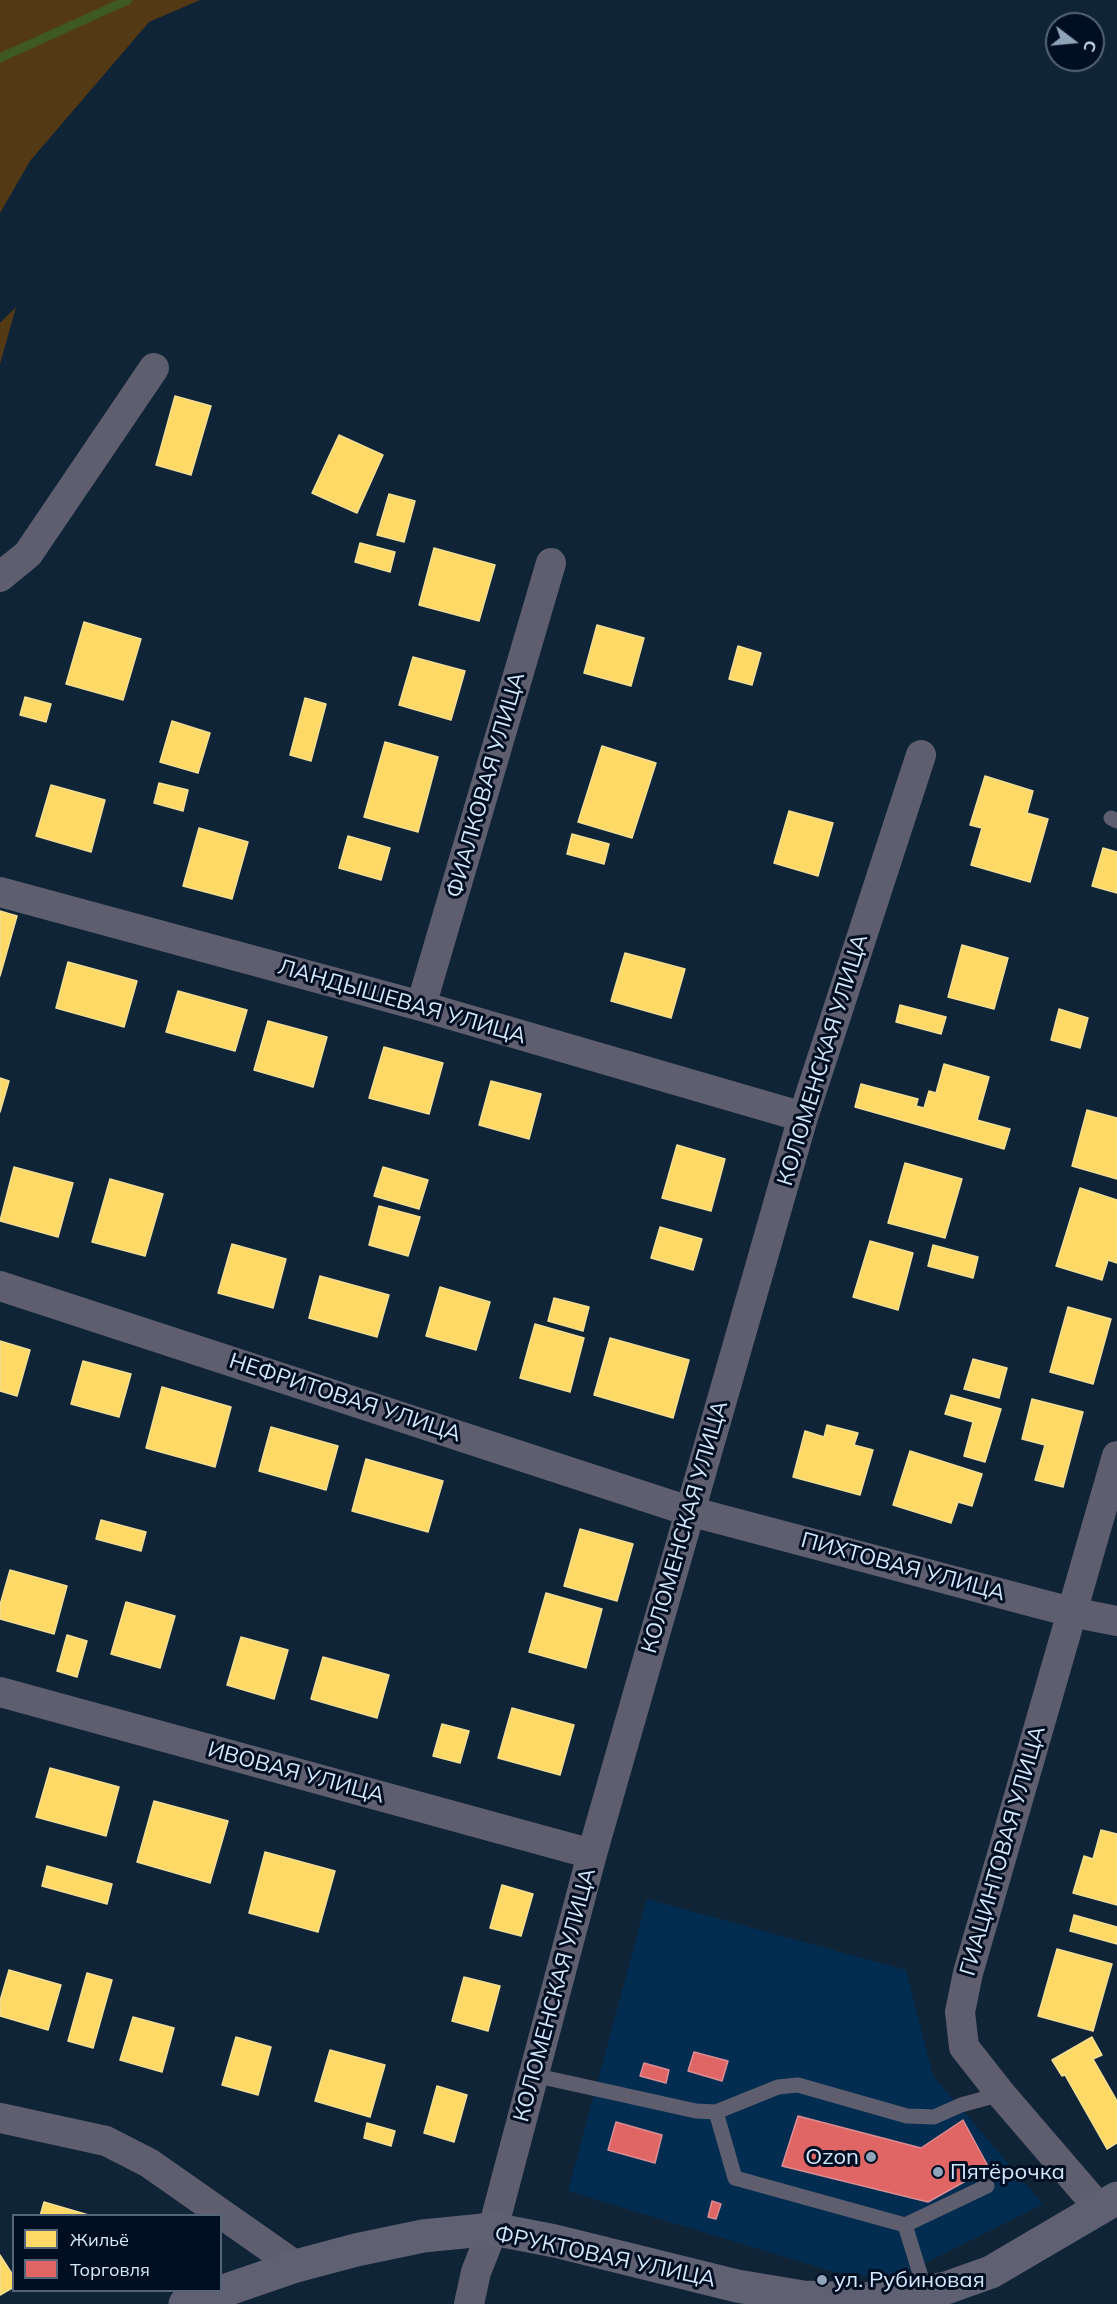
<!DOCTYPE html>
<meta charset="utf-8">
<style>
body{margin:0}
#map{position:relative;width:1117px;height:2304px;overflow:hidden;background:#102437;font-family:Mulish,sans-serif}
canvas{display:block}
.legend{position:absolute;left:12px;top:2214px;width:210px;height:78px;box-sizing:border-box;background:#000e21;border:2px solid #54657a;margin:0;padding:8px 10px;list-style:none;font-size:18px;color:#d3e8ff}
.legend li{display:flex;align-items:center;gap:12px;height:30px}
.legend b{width:30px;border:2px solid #54657a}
.north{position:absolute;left:1045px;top:12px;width:60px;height:60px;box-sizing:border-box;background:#000e21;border:2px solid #54657a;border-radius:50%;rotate:106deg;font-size:16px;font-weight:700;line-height:24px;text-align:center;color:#d3e8ff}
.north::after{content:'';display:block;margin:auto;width:21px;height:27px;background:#8fa3b9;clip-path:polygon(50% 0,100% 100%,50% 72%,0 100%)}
</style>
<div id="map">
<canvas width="1117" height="2304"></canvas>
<ul class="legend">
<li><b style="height:16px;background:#ffd966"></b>Жильё</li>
<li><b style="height:16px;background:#e06666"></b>Торговля</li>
</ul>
<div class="north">С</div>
</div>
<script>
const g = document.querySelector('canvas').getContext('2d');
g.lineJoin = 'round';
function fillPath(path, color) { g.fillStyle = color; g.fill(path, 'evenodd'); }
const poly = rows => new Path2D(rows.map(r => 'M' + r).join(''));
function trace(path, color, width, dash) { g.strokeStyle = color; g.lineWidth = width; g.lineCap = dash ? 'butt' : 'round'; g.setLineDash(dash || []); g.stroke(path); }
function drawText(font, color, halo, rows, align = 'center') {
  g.font = font + ' Mulish,sans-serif'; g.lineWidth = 6; g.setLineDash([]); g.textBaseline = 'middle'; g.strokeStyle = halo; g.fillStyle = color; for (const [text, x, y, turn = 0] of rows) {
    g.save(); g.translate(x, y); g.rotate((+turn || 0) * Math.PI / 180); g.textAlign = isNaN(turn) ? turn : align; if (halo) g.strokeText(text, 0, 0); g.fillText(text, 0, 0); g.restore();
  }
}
fillPath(poly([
 [647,1899,906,1970,933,2076,1043,2204,893,2279,838,2273,568,2191]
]), '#022d51');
fillPath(poly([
 [0,0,200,0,149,22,30,161,0,213],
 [16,307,0,364,0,323]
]), '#533914');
const homes = poly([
 [175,396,211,406,191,475,156,465,175,396],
 [339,435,383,455,357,513,312,493,339,435],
 [389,494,415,501,404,542,377,535,389,494],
 [360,543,395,552,390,572,355,562,360,543],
 [434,548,495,565,479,621,419,605,434,548],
 [84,622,141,639,123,700,66,684,84,622],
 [597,625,644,638,631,686,584,673,597,625],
 [738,646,761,653,752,685,729,679,738,646],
 [413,657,465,671,451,720,399,705,413,657],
 [25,697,51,704,46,722,20,715,25,697],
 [305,698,326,704,311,761,290,755,305,698],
 [172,721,210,733,198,773,160,762,172,721],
 [385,742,438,757,418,832,364,817,385,742],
 [602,746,656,763,632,838,578,822,602,746],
 [985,776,1033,791,1027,813,1048,819,1030,882,971,865,982,828,970,825,985,776],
 [159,783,188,790,183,811,154,803,159,783],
 [51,785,105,800,91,852,36,836,51,785],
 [789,811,833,823,818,876,774,863,789,811],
 [199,828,248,842,232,899,183,886,199,828],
 [572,834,609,844,604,864,567,854,572,834],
 [348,836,390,848,381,880,339,868,348,836],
 [1103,848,1117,852,1117,893,1092,886,1103,848],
 [0,911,17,916,0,976,0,911],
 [962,945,1008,958,994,1009,948,997,962,945],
 [625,953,685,969,671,1018,611,1001,625,953],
 [68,962,137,981,124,1027,56,1008,68,962],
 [178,991,247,1010,235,1051,166,1032,178,991],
 [900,1005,946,1017,941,1034,896,1022,900,1005],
 [1059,1009,1088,1018,1080,1048,1051,1040,1059,1009],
 [268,1021,327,1037,313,1087,254,1070,268,1021],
 [384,1047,443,1063,429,1114,369,1098,384,1047],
 [944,1064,989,1077,977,1120,1010,1129,1004,1149,855,1107,861,1084,918,1099,916,1106,924,1108,929,1091,936,1093,944,1064],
 [0,1078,9,1081,0,1112,0,1078],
 [491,1081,541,1094,529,1139,479,1125,491,1081],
 [1087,1110,1117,1118,1117,1179,1072,1166,1087,1110],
 [677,1145,725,1159,711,1211,662,1198,677,1145],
 [905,1163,962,1179,945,1238,888,1223,905,1163],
 [14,1167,73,1183,58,1237,0,1221,14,1167],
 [383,1167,428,1180,419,1209,374,1196,383,1167],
 [110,1179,163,1194,145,1256,92,1242,110,1179],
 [1080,1188,1117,1200,1117,1263,1108,1260,1102,1280,1056,1266,1080,1188],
 [379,1206,420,1217,408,1256,369,1245,379,1206],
 [660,1227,702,1239,693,1270,651,1258,660,1227],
 [870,1241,913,1253,898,1310,853,1297,870,1241],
 [232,1244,286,1259,273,1308,218,1293,232,1244],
 [933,1245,978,1257,973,1278,928,1266,933,1245],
 [320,1276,389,1295,377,1337,309,1318,320,1276],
 [440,1287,490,1302,476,1350,426,1336,440,1287],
 [554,1298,589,1307,583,1331,548,1321,554,1298],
 [1068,1307,1111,1319,1093,1384,1050,1372,1068,1307],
 [535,1324,584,1338,570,1392,520,1378,535,1324],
 [610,1338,689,1360,673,1418,594,1395,610,1338],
 [0,1341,30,1350,17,1396,0,1391,0,1341],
 [973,1359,1007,1368,999,1398,964,1389,973,1359],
 [83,1361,131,1374,119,1417,71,1404,83,1361],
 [162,1387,231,1407,215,1467,146,1448,162,1387],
 [951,1395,1001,1409,985,1462,964,1456,973,1422,945,1414,951,1395],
 [1032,1399,1083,1412,1063,1487,1035,1480,1045,1445,1022,1439,1032,1399],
 [827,1425,858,1433,854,1445,873,1450,860,1495,793,1477,805,1431,824,1437,827,1425],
 [271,1427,338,1446,326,1490,259,1471,271,1427],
 [910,1451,982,1474,972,1506,958,1502,951,1523,893,1505,910,1451],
 [366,1459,443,1481,428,1532,352,1511,366,1459],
 [101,1520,146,1532,141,1551,96,1539,101,1520],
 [580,1529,633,1544,617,1601,564,1586,580,1529],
 [10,1570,67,1586,54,1634,0,1619,0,1605,10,1570],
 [546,1593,602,1609,586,1668,529,1652,546,1593],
 [126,1602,175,1616,160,1668,111,1654,126,1602],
 [67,1635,87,1641,77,1677,57,1671,67,1635],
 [241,1637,288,1650,274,1699,227,1685,241,1637],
 [323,1657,389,1675,377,1718,311,1699,323,1657],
 [512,1708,574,1725,560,1775,498,1758,512,1708],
 [442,1724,469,1731,460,1763,433,1756,442,1724],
 [50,1768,119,1787,106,1836,36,1817,50,1768],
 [154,1801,228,1821,210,1883,137,1862,154,1801],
 [1101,1830,1117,1834,1117,1905,1073,1893,1084,1856,1093,1859,1101,1830],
 [265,1852,335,1871,318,1932,249,1913,265,1852],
 [47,1866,112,1884,107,1904,42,1886,47,1866],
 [502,1885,533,1894,521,1936,490,1928,502,1885],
 [1074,1915,1117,1927,1117,1944,1070,1931,1074,1915],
 [1057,1949,1112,1964,1093,2031,1038,2016,1057,1949],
 [9,1970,61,1985,48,2030,0,2016,0,2001,9,1970],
 [87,1973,112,1980,93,2048,68,2041,87,1973],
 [464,1977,500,1986,488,2031,452,2021,464,1977],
 [133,2017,174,2028,162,2072,120,2060,133,2017],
 [236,2037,271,2047,258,2095,222,2085,236,2037],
 [1092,2037,1102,2055,1093,2059,1117,2101,1117,2143,1107,2149,1065,2075,1062,2076,1052,2060,1092,2037],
 [330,2050,385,2065,370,2117,315,2101,330,2050],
 [437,2086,467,2095,454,2142,424,2133,437,2086],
 [367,2123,395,2131,391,2146,364,2138,367,2123],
 [44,2202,92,2216,40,2216,44,2202],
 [0,2255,14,2277,14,2287,0,2295,0,2255]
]);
fillPath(homes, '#ffd966');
trace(homes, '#f2de94', 1.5);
const shops = poly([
 [694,2052,728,2061,722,2081,688,2071,694,2052],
 [644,2063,669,2070,666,2083,640,2076,644,2063],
 [798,2116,921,2148,963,2120,989,2168,928,2202,782,2166,798,2116],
 [616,2122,662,2135,655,2163,608,2150,616,2122],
 [712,2201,721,2204,716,2219,708,2217,712,2201]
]);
fillPath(shops, '#e06666');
trace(shops, '#dc8d94', 1.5);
trace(poly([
 [0,58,128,0]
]), '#3e5921', 9);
trace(poly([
 [1111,818,1117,821],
 [533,2075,696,2111,716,2112,778,2087,798,2085,907,2116,934,2117,961,2105,1001,2094],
 [716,2112,735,2178,905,2225,987,2186],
 [905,2225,926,2293]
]), '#5e5e6e', 15);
trace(poly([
 [0,577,28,554,154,368],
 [0,892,421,1006,803,1117],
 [421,1006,551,563],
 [0,1286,689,1511,1071,1612,1117,1621],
 [0,1692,592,1854],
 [0,2118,106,2141,149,2163,296,2266],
 [1099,2208,1001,2094,964,2047,960,2012,968,1973,1117,1456],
 [469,2304,476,2272,493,2229,592,1854,803,1117,921,755]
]), '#5e5e6e', 30);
trace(poly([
 [185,2304,296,2266,356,2250,423,2236,493,2229,555,2241,737,2286,803,2297,863,2299,899,2297,946,2288,991,2272,1117,2198]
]), '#606073', 33);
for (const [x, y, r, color] of [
 [871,2157,6,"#8fa3b9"],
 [938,2172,6,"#8fa3b9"],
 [822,2280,6,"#8fa3b9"]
]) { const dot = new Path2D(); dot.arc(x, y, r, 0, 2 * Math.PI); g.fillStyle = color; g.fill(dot); trace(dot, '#000e21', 2); }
drawText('22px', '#d3e8ff', '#000e21', [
 ["ФИАЛКОВАЯ УЛИЦА",486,785,-74],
 ["ЛАНДЫШЕВАЯ УЛИЦА",402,1002,16],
 ["КОЛОМЕНСКАЯ УЛИЦА",823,1060,-73],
 ["НЕФРИТОВАЯ УЛИЦА",345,1398,18],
 ["КОЛОМЕНСКАЯ УЛИЦА",685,1527,-74],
 ["ПИХТОВАЯ УЛИЦА",903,1567,15],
 ["ИВОВАЯ УЛИЦА",296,1773,15],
 ["ГИАЦИНТОВАЯ УЛИЦА",1003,1851,-74],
 ["КОЛОМЕНСКАЯ УЛИЦА",555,1995,-75],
 ["ФРУКТОВАЯ УЛИЦА",605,2257,12]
]);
drawText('22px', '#d3e8ff', '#000e21', [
 ["Ozon",859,2157,"right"],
 ["Пятёрочка",950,2172],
 ["ул. Рубиновая",834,2280]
], 'left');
</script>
